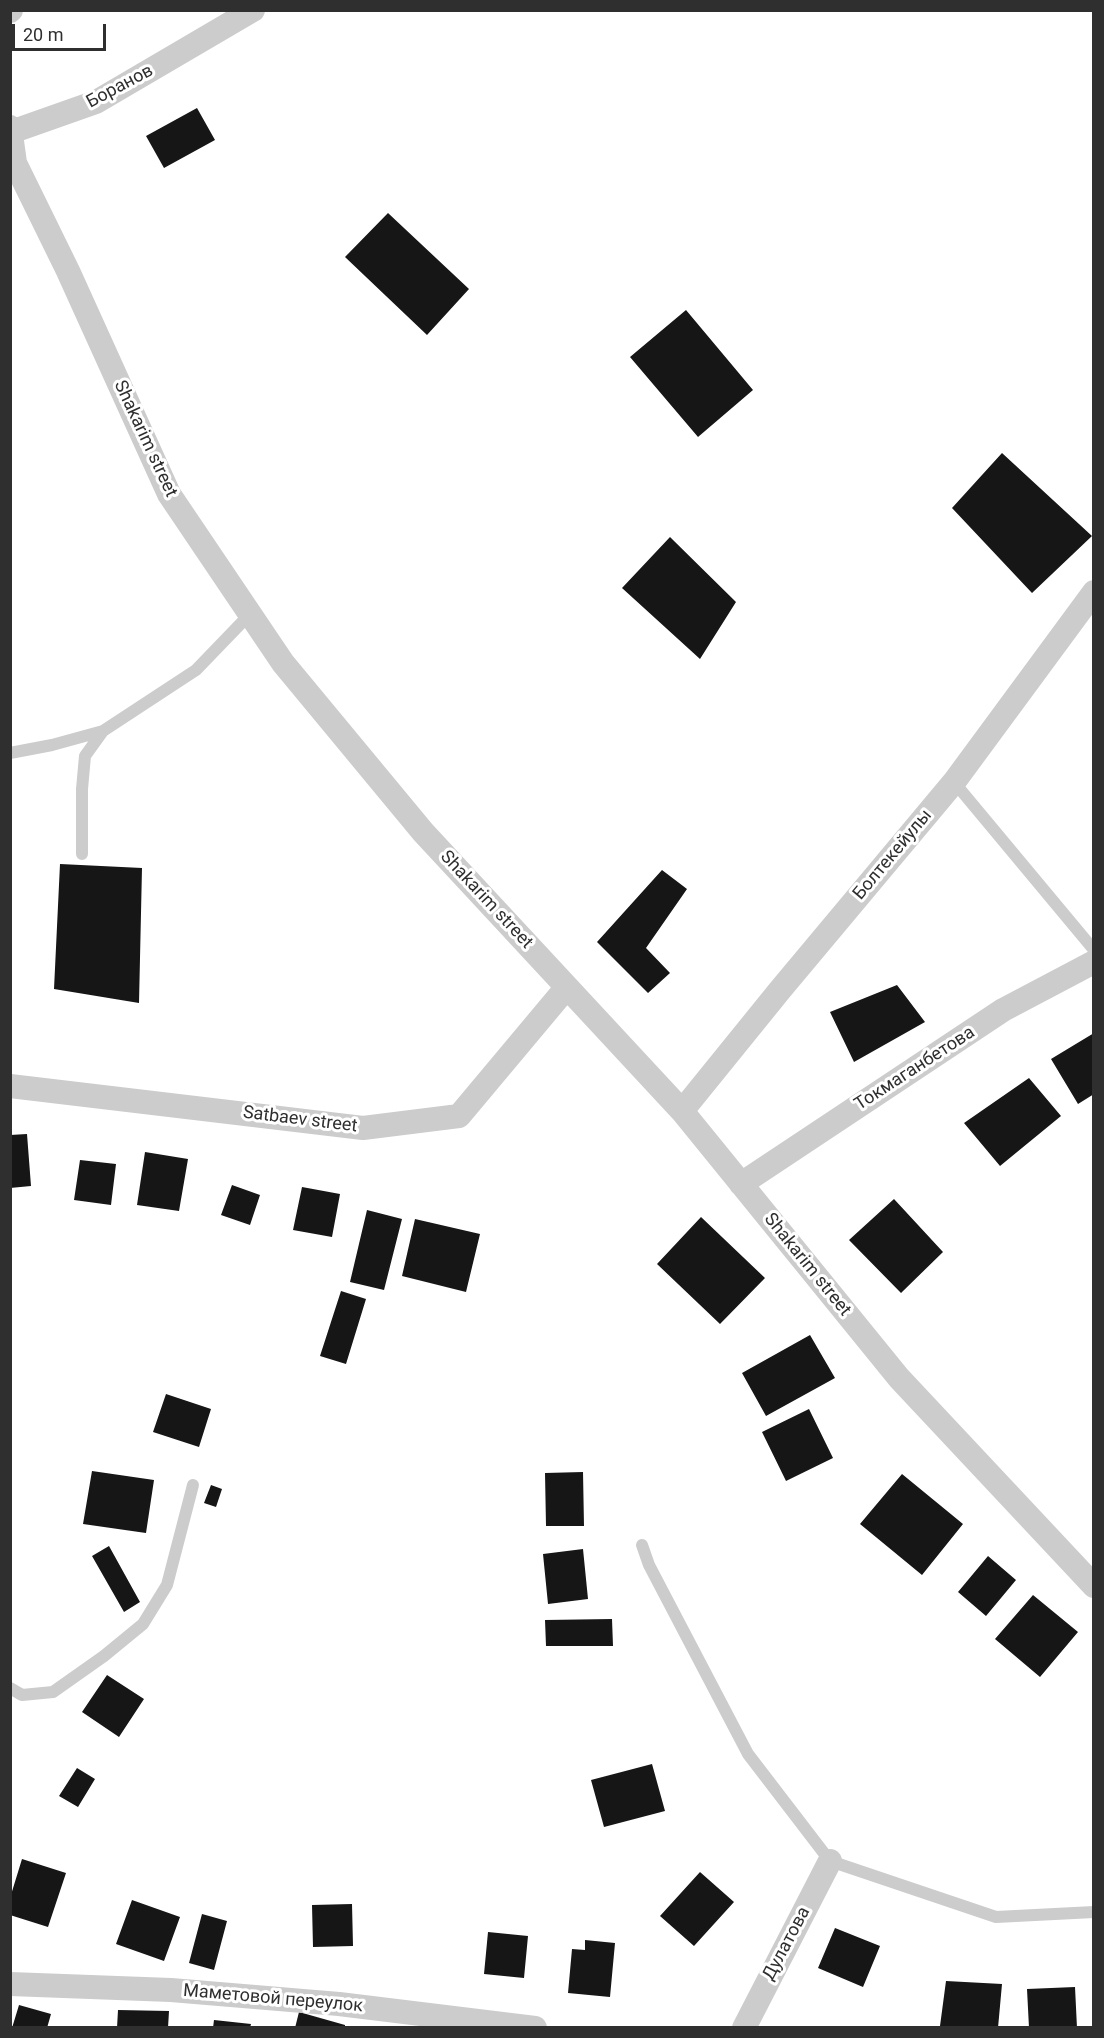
<!DOCTYPE html>
<meta charset="utf-8">
<style>
body{margin:0}
#map{position:relative;width:1104px;height:2038px;overflow:hidden;background:#fff;font-family:Roboto,sans-serif}
canvas{display:block}
.frame{position:absolute;inset:0;border:12px solid #2f2f2f;pointer-events:none}
.scale{position:absolute;left:12px;top:24px;width:94px;height:27px;box-sizing:border-box;border:3px solid #2f2f2f;border-top:0;padding-left:8px;font-size:18px;line-height:21px;white-space:nowrap;color:#2f2f2f;-webkit-text-stroke:4px #fff;paint-order:stroke}
</style>
<div id="map">
<canvas width="1104" height="2038"></canvas>
<div class="frame"></div>
<div class="scale">20 m</div>
</div>
<script>
const g = document.querySelector('canvas').getContext('2d');
g.lineJoin = 'round';
function fillPath(path, color) { g.fillStyle = color; g.fill(path, 'evenodd'); }
const poly = rows => new Path2D(rows.map(r => 'M' + r).join(''));
function trace(path, color, width, dash) { g.strokeStyle = color; g.lineWidth = width; g.lineCap = dash ? 'butt' : 'round'; g.setLineDash(dash || []); g.stroke(path); }
function drawText(font, color, halo, rows, align = 'center') {
  g.font = font + ' Roboto,sans-serif'; g.lineWidth = 6; g.setLineDash([]); g.textBaseline = 'middle'; g.strokeStyle = halo; g.fillStyle = color; for (const [text, x, y, turn = 0] of rows) {
    g.save(); g.translate(x, y); g.rotate((+turn || 0) * Math.PI / 180); g.textAlign = isNaN(turn) ? turn : align; if (halo) g.strokeText(text, 0, 0); g.fillText(text, 0, 0); g.restore();
  }
}
fillPath(poly([
 [197,108,215,140,164,168,146,136],
 [388,213,469,289,427,335,345,257],
 [686,310,753,390,698,437,630,357],
 [1002,453,1092,536,1032,593,952,508],
 [670,537,736,602,700,659,622,588],
 [60,864,142,868,139,1003,54,989],
 [662,870,687,889,646,948,670,973,648,993,597,942],
 [897,985,925,1022,854,1062,830,1012],
 [1094,1033,1094,1094,1078,1104,1051,1059],
 [1029,1078,1061,1116,1000,1166,964,1123],
 [27,1134,31,1186,10,1188,10,1135],
 [145,1152,188,1159,179,1211,137,1205],
 [80,1160,116,1164,111,1205,74,1200],
 [232,1185,260,1195,250,1225,221,1215],
 [302,1187,340,1194,332,1237,293,1230],
 [894,1199,943,1252,901,1293,849,1240],
 [367,1210,402,1219,384,1290,350,1282],
 [701,1217,765,1278,720,1324,657,1264],
 [415,1219,480,1234,466,1292,402,1276],
 [341,1291,366,1299,346,1364,320,1356],
 [810,1335,835,1378,766,1416,742,1373],
 [166,1394,211,1409,199,1447,153,1432],
 [809,1409,833,1458,786,1481,762,1432],
 [92,1471,154,1480,146,1533,83,1524],
 [583,1472,584,1526,546,1526,545,1473],
 [902,1474,963,1524,922,1575,860,1524],
 [211,1485,222,1489,216,1507,204,1503],
 [109,1546,140,1602,124,1612,92,1556],
 [583,1549,588,1599,548,1604,543,1554],
 [988,1556,1016,1580,986,1616,958,1592],
 [1033,1595,1078,1632,1040,1677,995,1639],
 [612,1619,613,1646,546,1646,545,1620],
 [107,1675,144,1699,119,1737,82,1712],
 [652,1764,665,1811,604,1827,591,1780],
 [77,1768,95,1779,78,1807,59,1796],
 [22,1859,66,1873,48,1927,10,1915,10,1898],
 [700,1872,734,1902,694,1946,660,1916],
 [132,1900,180,1917,164,1961,116,1944],
 [352,1904,353,1946,313,1947,312,1905],
 [202,1914,227,1921,214,1970,189,1963],
 [835,1928,880,1946,863,1987,818,1968],
 [488,1932,528,1936,524,1978,484,1974],
 [585,1940,615,1943,610,1997,568,1993,572,1949,585,1950],
 [946,1981,1002,1984,998,2028,940,2026],
 [1075,1987,1077,2028,1029,2028,1027,1989],
 [19,2005,51,2014,47,2028,12,2028],
 [118,2010,169,2011,168,2028,117,2028],
 [299,2012,345,2025,345,2028,295,2028],
 [214,2020,251,2024,250,2028,213,2028]
]), '#161616');
trace(poly([
 [10,753,52,745,103,731],
 [954,782,1094,950],
 [82,854,82,789,85,756,103,731,196,670,250,614],
 [642,1545,649,1565,748,1754,830,1861,996,1917,1094,1912],
 [10,1688,22,1695,53,1692,104,1656,143,1624,167,1585,193,1485]
]), '#ccc', 12);
trace(poly([
 [10,11,11,10],
 [10,127,15,163,68,271,169,494,283,663,423,832,682,1111,899,1378,1094,1586],
 [11,132,96,102,253,10],
 [10,1086,363,1128,459,1116,567,987],
 [682,1111,780,990,954,782,1094,592],
 [741,1184,1003,1010,1094,962],
 [10,1984,171,1990,339,2004,535,2028],
 [744,2028,830,1861]
]), '#ccc', 24);
drawText('18px', '#2f2f2f', '#fff', [
 ["Боранов",120,87,-28],
 ["Shakarim street",145,439,65],
 ["Болтекейулы",893,855,-50],
 ["Shakarim street",486,900,47],
 ["Токмаганбетова",915,1069,-33],
 ["Satbaev street",300,1120,7],
 ["Shakarim street",807,1265,51],
 ["Дулатова",787,1944,-62],
 ["Маметовой переулок",273,1999,5]
]);
</script>
